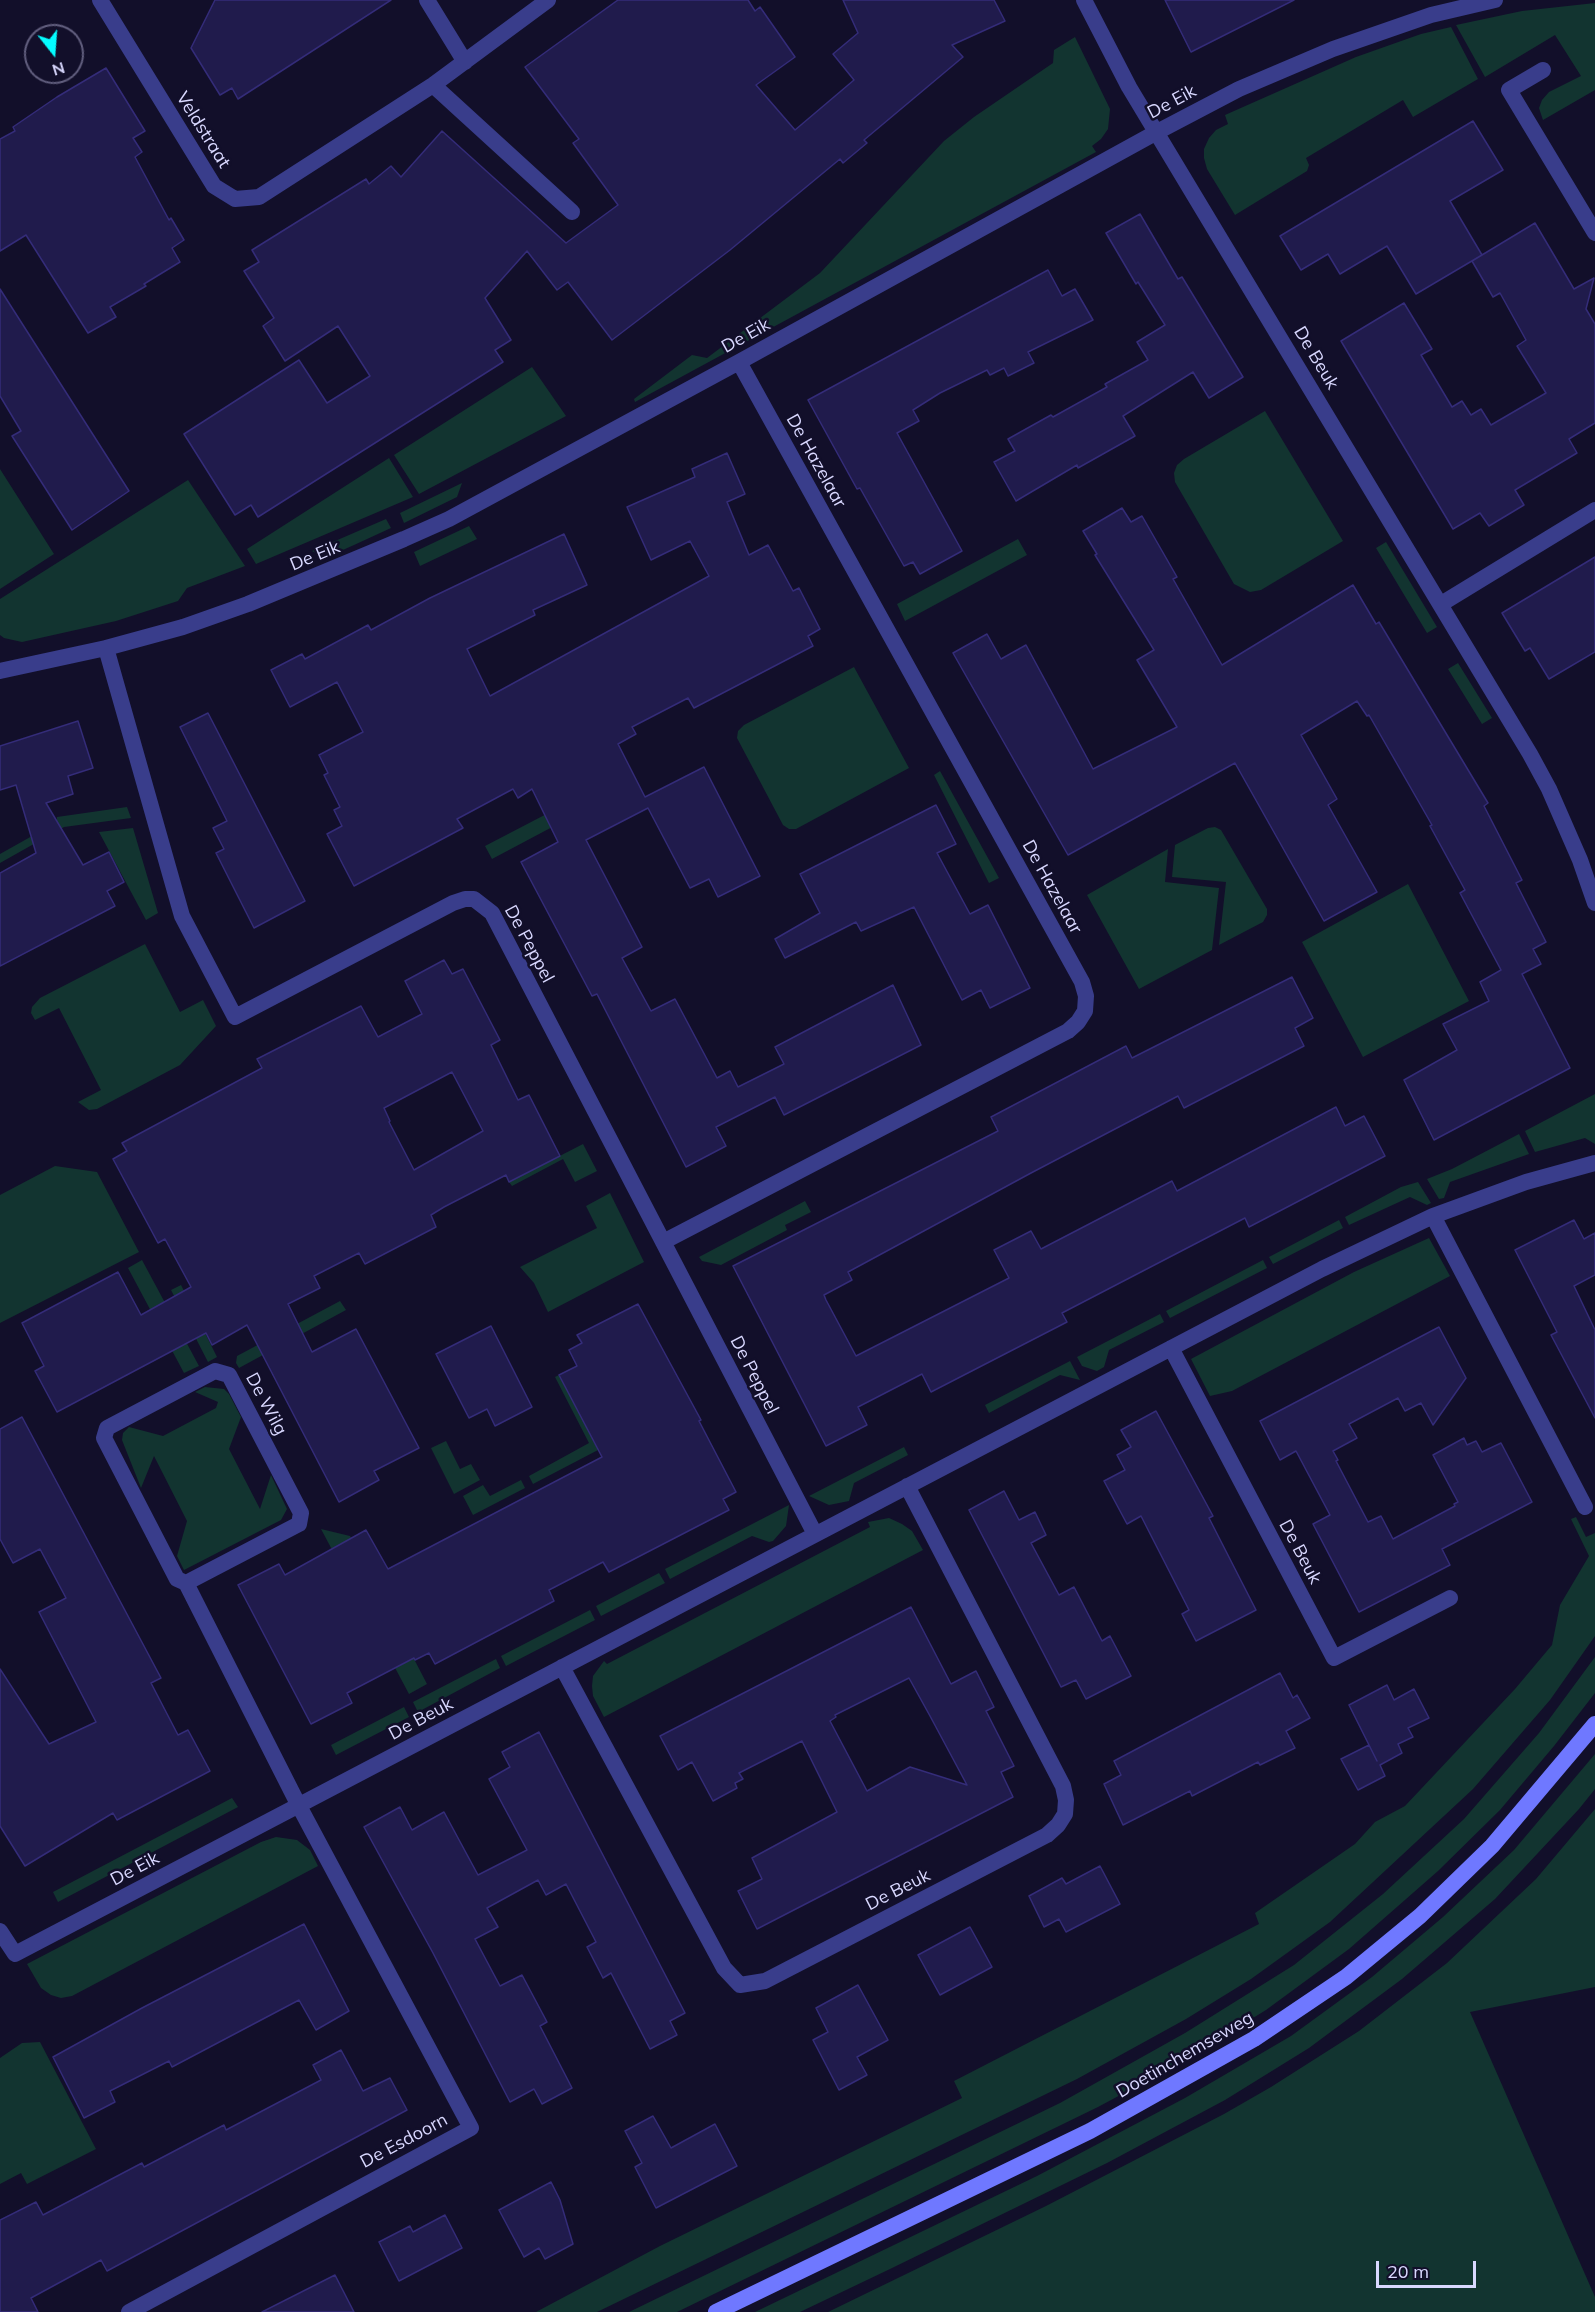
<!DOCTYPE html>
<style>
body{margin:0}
#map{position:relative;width:1595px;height:2312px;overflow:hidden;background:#120f2a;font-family:Mulish,sans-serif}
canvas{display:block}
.north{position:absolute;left:24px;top:24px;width:60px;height:60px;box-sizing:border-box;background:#120f2a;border:2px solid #625f7f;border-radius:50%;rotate:163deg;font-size:16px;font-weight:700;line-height:24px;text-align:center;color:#d9d8ff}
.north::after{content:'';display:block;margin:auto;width:21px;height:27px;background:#04fcff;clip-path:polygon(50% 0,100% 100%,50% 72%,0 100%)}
.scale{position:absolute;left:1376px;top:2261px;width:100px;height:27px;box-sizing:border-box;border:3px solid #d9d8ff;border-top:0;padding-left:8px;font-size:18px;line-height:21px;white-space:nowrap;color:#d9d8ff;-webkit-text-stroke:4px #120f2a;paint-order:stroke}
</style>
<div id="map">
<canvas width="1595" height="2312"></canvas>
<div class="north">N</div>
<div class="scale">20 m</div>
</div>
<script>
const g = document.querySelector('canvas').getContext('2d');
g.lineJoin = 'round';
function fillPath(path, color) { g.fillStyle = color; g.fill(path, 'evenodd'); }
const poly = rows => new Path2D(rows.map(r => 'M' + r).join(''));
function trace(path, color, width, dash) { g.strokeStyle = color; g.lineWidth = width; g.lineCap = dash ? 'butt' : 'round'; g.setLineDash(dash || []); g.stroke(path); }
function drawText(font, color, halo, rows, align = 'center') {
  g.font = font + ' Mulish,sans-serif'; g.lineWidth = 5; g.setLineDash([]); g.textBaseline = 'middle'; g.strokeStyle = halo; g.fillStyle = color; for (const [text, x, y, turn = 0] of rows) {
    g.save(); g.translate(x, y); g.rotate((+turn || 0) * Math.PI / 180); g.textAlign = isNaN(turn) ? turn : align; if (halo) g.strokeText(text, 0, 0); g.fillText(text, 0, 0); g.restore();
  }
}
fillPath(poly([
 [1595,3,1595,90,1543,120,1539,108,1542,100,1549,92,1581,76,1555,35,1485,77,1456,25,1522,11],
 [1451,27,1478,79,1413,117,1403,100,1306,158,1309,165,1307,171,1235,215,1207,169,1204,158,1204,149,1209,138,1216,130,1228,124,1225,115,1356,57,1421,34],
 [1075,37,1110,109,1108,129,1101,139,1092,146,1096,152,635,402,634,399,692,355,707,358,820,273,944,141,974,117,1053,63,1054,50],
 [532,367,566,416,419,494,394,455],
 [1265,411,1343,541,1261,590,1250,592,1234,584,1175,482,1174,473,1177,465,1184,459],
 [389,458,413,497,256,564,247,549],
 [0,469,54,554,0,589],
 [188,480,245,566,187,588,178,601,116,621,22,642,4,638,0,635,0,599],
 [462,483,457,497,404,523,400,513],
 [386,519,391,528,354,545,325,558,312,551],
 [469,526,477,539,420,566,414,552],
 [1018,539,1027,555,905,621,897,604],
 [1386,542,1437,627,1427,633,1376,548],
 [1458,663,1492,718,1482,724,1448,669],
 [854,667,909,768,796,829,789,829,783,825,737,738,738,731,744,725],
 [631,770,637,782,492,859,485,846],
 [940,771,999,878,989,883,934,775],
 [127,807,131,818,64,827,0,863,0,854,57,822,57,817],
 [1215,827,1221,830,1267,909,1267,915,1263,922,1219,945,1226,882,1172,877,1175,845,1208,828],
 [133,828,158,913,146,920,99,832],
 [1168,849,1165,882,1219,888,1212,950,1139,989,1087,895],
 [1408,884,1469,1001,1363,1057,1302,942],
 [145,944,180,1012,203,1000,216,1026,180,1065,97,1109,89,1110,78,1102,101,1090,59,1008,35,1020,31,1013,32,1007,40,998],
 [1595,1094,1595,1144,1585,1138,1535,1152,1525,1131],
 [1519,1134,1529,1154,1450,1182,1444,1198,1439,1199,1427,1179,1452,1169],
 [583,1144,597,1171,575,1182,563,1159,512,1186,509,1182],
 [55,1166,97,1172,139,1252,0,1323,0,1195],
 [1418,1182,1431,1203,1427,1205,1410,1197,1349,1225,1345,1217,1401,1187],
 [610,1193,644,1262,548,1312,534,1283,520,1267,597,1228,586,1206],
 [805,1201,811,1212,785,1225,787,1230,721,1265,702,1261,699,1257],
 [1339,1220,1343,1228,1273,1264,1269,1257],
 [1429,1238,1450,1276,1232,1391,1210,1396,1191,1359,1354,1272],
 [142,1260,199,1366,184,1373,128,1268],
 [1263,1260,1267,1268,1170,1318,1166,1311],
 [181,1285,217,1357,208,1362,171,1290],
 [340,1301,346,1310,239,1368,236,1363,237,1356],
 [1160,1314,1164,1322,1109,1350,1104,1367,1097,1371,1082,1366,1077,1357],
 [1070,1361,1080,1380,1060,1375,989,1413,985,1405],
 [559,1375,598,1450,533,1484,529,1476,589,1443,555,1377],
 [205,1387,224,1389,229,1394,241,1417,229,1449,260,1509,271,1475,287,1509,281,1520,184,1570,177,1556,187,1521,154,1456,141,1488,122,1440,123,1433,129,1427,163,1436,216,1408,218,1402,195,1392],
 [446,1441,460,1469,471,1464,480,1480,454,1494,431,1448],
 [904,1447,908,1455,854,1483,849,1501,829,1505,809,1496],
 [521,1480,525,1488,473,1515,463,1496,483,1485,490,1496],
 [789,1505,786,1526,773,1541,769,1542,752,1536,670,1579,665,1569],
 [1576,1517,1586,1537,1595,1533,1595,1636,1550,1700,1473,1789,1330,1922,1251,1979,1186,2019,1077,2079,597,2312,536,2312,660,2246,962,2098,954,2081,1259,1924,1255,1913,1355,1844,1375,1822,1405,1806,1515,1689,1552,1645,1560,1605,1589,1556,1571,1519],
 [889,1518,902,1524,912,1531,923,1550,604,1717,593,1696,592,1686,593,1676,604,1661,607,1664,870,1527,868,1522],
 [321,1529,350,1536,427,1684,409,1694],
 [659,1573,665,1583,601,1616,596,1606],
 [590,1610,595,1620,506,1666,501,1656],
 [1595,1657,1595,1693,1554,1746,1500,1810,1438,1871,1349,1949,1266,2010,1180,2063,1098,2107,677,2312,629,2312,1060,2103,1185,2033,1294,1965,1383,1894,1464,1819,1539,1733],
 [496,1659,500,1668,418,1712,413,1702],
 [404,1707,409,1717,336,1755,331,1745],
 [1595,1754,1595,1789,1579,1809,1495,1899,1402,1979,1309,2048,1225,2100,1107,2163,890,2269,800,2312,755,2312,1037,2176,1185,2098,1291,2036,1372,1977,1443,1917,1514,1850],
 [232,1798,238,1807,58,1902,53,1892],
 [1595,1809,1595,1987,1470,2012,1595,2297,1595,2312,828,2312,1046,2206,1224,2114,1271,2087,1359,2031,1447,1963,1536,1879],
 [276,1837,297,1840,310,1850,318,1866,72,1996,61,1998,51,1995,41,1988,27,1964,261,1842],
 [40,2042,96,2149,27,2184,21,2173,0,2184,0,2058,22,2043]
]), '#123430');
const building = poly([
 [215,0,391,0,238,99,232,88,220,95,191,48,215,0],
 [618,0,748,0,755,11,760,7,795,57,756,85,795,130,854,80,833,54,858,33,843,0,994,0,1005,21,952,45,963,57,864,140,867,143,843,163,840,159,730,250,612,340,568,282,557,290,527,251,485,298,511,340,495,350,503,362,258,517,251,505,235,515,184,434,299,360,327,403,370,376,338,326,285,361,263,326,274,318,244,271,259,262,252,250,366,179,369,184,391,166,401,177,442,131,566,243,618,205,573,143,579,139,525,67,618,0],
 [1165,0,1294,0,1191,52,1165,0],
 [106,68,145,131,133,138,142,152,135,157,169,220,171,218,184,240,172,248,180,262,144,284,146,286,110,307,116,317,88,333,26,235,0,251,0,139,15,131,13,127,57,97,106,68],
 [1473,121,1503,170,1450,201,1482,255,1416,294,1387,246,1340,274,1328,254,1301,270,1280,236,1473,121],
 [1140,214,1178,279,1182,277,1243,377,1209,398,1193,372,1123,416,1135,436,1078,468,1077,465,1016,501,994,462,1015,451,1008,439,1051,415,1053,417,1107,387,1105,384,1148,360,1137,342,1165,325,1138,282,1136,284,1106,233,1140,214],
 [1535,223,1574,289,1594,278,1586,309,1595,324,1595,423,1569,439,1577,453,1515,490,1524,505,1489,526,1480,513,1453,529,1341,341,1404,303,1432,349,1421,355,1452,407,1462,401,1471,415,1481,409,1491,425,1546,393,1517,346,1526,340,1500,293,1493,297,1472,261,1535,223],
 [1048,270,1062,296,1075,289,1093,320,1028,352,1034,363,1008,376,1004,368,990,375,987,370,940,393,913,410,919,421,897,433,962,551,920,574,913,562,904,566,860,488,857,489,808,400,1048,270],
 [0,289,129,491,72,530,12,436,21,431,0,396,0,289],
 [727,453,745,494,727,502,749,555,768,545,793,591,799,588,820,629,808,636,813,646,694,708,688,698,632,727,636,734,618,744,645,797,704,767,760,876,718,897,709,879,690,888,648,808,586,840,642,947,622,958,651,1011,675,999,717,1078,730,1071,738,1087,784,1064,775,1047,893,985,921,1045,784,1115,775,1097,716,1127,726,1146,686,1167,597,994,592,996,521,862,558,842,532,789,518,798,513,789,457,819,463,828,354,886,327,834,342,826,334,810,340,807,324,775,328,773,319,755,363,732,337,682,290,707,271,670,302,654,305,659,368,625,371,630,430,598,564,534,587,585,533,610,535,615,467,649,490,696,709,576,690,541,651,560,627,507,695,477,692,469,727,453],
 [1122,508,1131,522,1142,516,1177,577,1173,579,1222,665,1353,585,1376,624,1379,622,1488,803,1484,806,1522,880,1516,883,1546,942,1533,949,1541,964,1522,974,1570,1068,1434,1140,1404,1080,1457,1050,1443,1024,1489,1001,1480,982,1501,970,1460,893,1465,890,1430,826,1432,825,1369,715,1367,716,1357,701,1301,735,1337,799,1328,805,1377,892,1324,921,1235,763,1068,855,953,653,987,634,1001,659,1026,645,1093,769,1177,727,1137,660,1154,650,1095,555,1097,554,1083,531,1122,508],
 [1595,557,1595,652,1549,679,1530,648,1525,651,1502,613,1595,557],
 [208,713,305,901,254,928,216,853,224,849,213,828,227,821,180,727,208,713],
 [78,721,93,768,68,776,73,794,46,803,83,865,109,852,124,882,107,891,115,906,0,966,0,873,36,853,16,785,0,790,0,746,78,721],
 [936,805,956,844,937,853,970,914,988,905,1030,988,990,1008,981,990,962,1000,914,907,861,931,856,922,785,958,775,939,820,913,800,874,936,805],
 [444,960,452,974,463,969,500,1040,491,1045,518,1100,529,1095,560,1156,509,1182,506,1175,444,1207,431,1215,436,1227,365,1264,359,1253,314,1276,320,1288,288,1304,312,1352,356,1329,419,1448,374,1471,379,1480,339,1502,247,1325,212,1345,206,1333,57,1412,35,1371,44,1366,22,1323,118,1272,141,1315,191,1287,165,1239,158,1243,113,1159,127,1151,122,1143,262,1068,257,1059,361,1006,378,1037,422,1014,405,981,444,960],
 [452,1072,483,1131,414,1170,389,1122,390,1121,384,1108,452,1072],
 [1292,977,1313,1018,1295,1028,1304,1046,1184,1108,1178,1096,1031,1173,848,1272,852,1280,824,1295,826,1300,856,1356,1009,1278,994,1250,1031,1231,1041,1249,1172,1181,1177,1191,1336,1107,1345,1126,1364,1116,1385,1156,1249,1227,1245,1218,1191,1246,1062,1313,1067,1322,931,1392,922,1374,858,1407,867,1425,826,1446,733,1266,998,1131,991,1117,1126,1046,1132,1058,1292,977],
 [1574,1220,1584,1239,1595,1233,1595,1275,1574,1286,1595,1330,1595,1418,1551,1335,1557,1332,1515,1250,1574,1220],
 [638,1304,701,1420,699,1421,736,1492,723,1499,729,1510,609,1572,603,1562,549,1590,554,1601,435,1664,429,1653,415,1660,414,1658,347,1693,352,1703,311,1724,238,1585,279,1564,285,1575,366,1530,388,1569,602,1457,559,1375,577,1366,569,1350,582,1343,577,1335,638,1304],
 [491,1326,532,1407,495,1426,487,1409,469,1418,436,1354,491,1326],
 [1439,1327,1466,1378,1433,1425,1421,1403,1405,1411,1398,1398,1349,1424,1357,1438,1333,1451,1338,1460,1336,1461,1368,1522,1381,1516,1393,1539,1455,1506,1454,1504,1458,1502,1433,1455,1464,1438,1467,1445,1476,1441,1482,1452,1501,1443,1532,1502,1442,1549,1450,1565,1359,1612,1313,1524,1330,1515,1296,1451,1280,1460,1260,1421,1439,1327],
 [1156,1411,1213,1516,1209,1518,1256,1610,1196,1641,1182,1614,1189,1610,1141,1516,1127,1524,1104,1481,1125,1470,1117,1455,1131,1447,1121,1430,1156,1411],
 [22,1417,161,1678,151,1683,178,1735,188,1730,210,1771,117,1820,113,1813,25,1866,0,1826,0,1669,49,1744,96,1722,39,1612,66,1598,40,1549,13,1563,0,1539,0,1429,22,1417],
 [1004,1491,1019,1520,1035,1512,1046,1535,1031,1543,1059,1595,1074,1587,1102,1641,1110,1636,1131,1676,1086,1699,1076,1680,1061,1687,969,1510,1004,1491],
 [911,1607,951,1684,976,1671,994,1707,986,1711,1014,1766,1001,1772,1013,1797,757,1929,738,1891,762,1879,752,1858,837,1812,802,1741,739,1773,743,1779,735,1783,737,1788,713,1801,692,1762,678,1770,660,1736,911,1607],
 [909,1678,930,1716,967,1785,910,1767,867,1791,830,1721,836,1717,835,1715,909,1678],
 [1280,1673,1293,1698,1297,1695,1310,1718,1286,1731,1295,1748,1260,1765,1258,1762,1192,1796,1190,1791,1123,1825,1104,1784,1121,1775,1114,1761,1280,1673],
 [1387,1685,1394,1700,1414,1689,1429,1718,1408,1728,1413,1737,1398,1744,1402,1753,1380,1765,1385,1776,1358,1790,1341,1759,1369,1745,1377,1761,1349,1705,1387,1685],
 [539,1732,685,2013,670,2021,677,2035,650,2049,611,1973,603,1978,587,1947,596,1942,566,1884,546,1895,538,1880,487,1908,498,1927,475,1939,500,1986,522,1975,547,2022,540,2026,572,2088,542,2104,534,2089,510,2102,433,1953,364,1827,400,1807,412,1830,444,1812,478,1875,527,1850,489,1779,510,1767,502,1752,539,1732],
 [1100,1866,1120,1904,1066,1932,1059,1919,1044,1927,1029,1896,1062,1878,1066,1884,1100,1866],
 [304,1924,349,2011,316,2030,299,2000,172,2067,169,2061,110,2091,115,2102,84,2118,53,2057,142,2008,304,1924],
 [970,1927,992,1967,940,1995,918,1955,970,1927],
 [858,1985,888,2040,857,2057,867,2075,839,2090,813,2040,828,2032,816,2008,858,1985],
 [341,2050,363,2091,390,2078,407,2110,107,2271,101,2260,31,2298,38,2312,0,2312,0,2220,36,2202,43,2215,142,2163,144,2167,224,2125,226,2130,321,2080,313,2065,341,2050],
 [653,2116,671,2148,715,2124,737,2166,656,2208,635,2167,642,2163,625,2131,653,2116],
 [551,2182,560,2200,573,2244,545,2259,539,2248,524,2257,499,2210,551,2182],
 [445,2215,462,2248,399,2281,379,2242,410,2226,413,2232,445,2215],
 [335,2275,354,2312,262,2312,335,2275]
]);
fillPath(building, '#201b4c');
trace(building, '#342c79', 1.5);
trace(poly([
 [100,0,214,186,235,199,259,197,433,85,548,0],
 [427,0,465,62],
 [1084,0,1129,87,1530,754,1549,789,1580,860,1595,903],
 [1543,70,1509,90,1595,233],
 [433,85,572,212],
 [1441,604,1595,510],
 [106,648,182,916,235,1017,453,903,465,899,474,899,492,913,815,1534],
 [0,671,106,648,183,627,248,604,404,539,449,519,739,362,1157,132,1239,89,1333,49,1431,15,1495,0],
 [1433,1216,1585,1507],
 [663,1242,1068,1031,1078,1022,1085,1011,1086,996,1082,982,739,362],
 [1171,1348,1334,1658,1450,1598],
 [562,1667,724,1968,740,1985,765,1981,1047,1835,1058,1825,1065,1814,1066,1800,1063,1786,907,1486],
 [0,1931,15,1954,1322,1269,1433,1216,1526,1182,1595,1163],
 [129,2312,471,2128,298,1804,186,1583,177,1579,104,1438,107,1428,215,1371,229,1375,301,1513,299,1524,186,1583]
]), '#393d8b', 16);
trace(poly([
 [716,2312,1090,2131,1254,2039,1346,1977,1420,1916,1492,1846,1595,1724]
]), '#6f78ff', 16);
drawText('18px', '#d9d8ff', '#120f2a', [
 ["De Eik",1172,102,-28],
 ["Veldstraat",203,130,58],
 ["De Eik",746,336,-29],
 ["De Beuk",1316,358,59],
 ["De Hazelaar",816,461,61],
 ["De Eik",315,556,-22],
 ["De Hazelaar",1052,887,61],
 ["De Peppel",529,944,62],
 ["De Peppel",754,1375,63],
 ["De Wilg",266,1404,62],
 ["De Beuk",1300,1552,62],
 ["De Beuk",421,1719,-28],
 ["De Eik",135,1869,-28],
 ["De Beuk",898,1890,-27],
 ["Doetinchemseweg",1185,2055,-30],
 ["De Esdoorn",404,2141,-28]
]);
</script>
